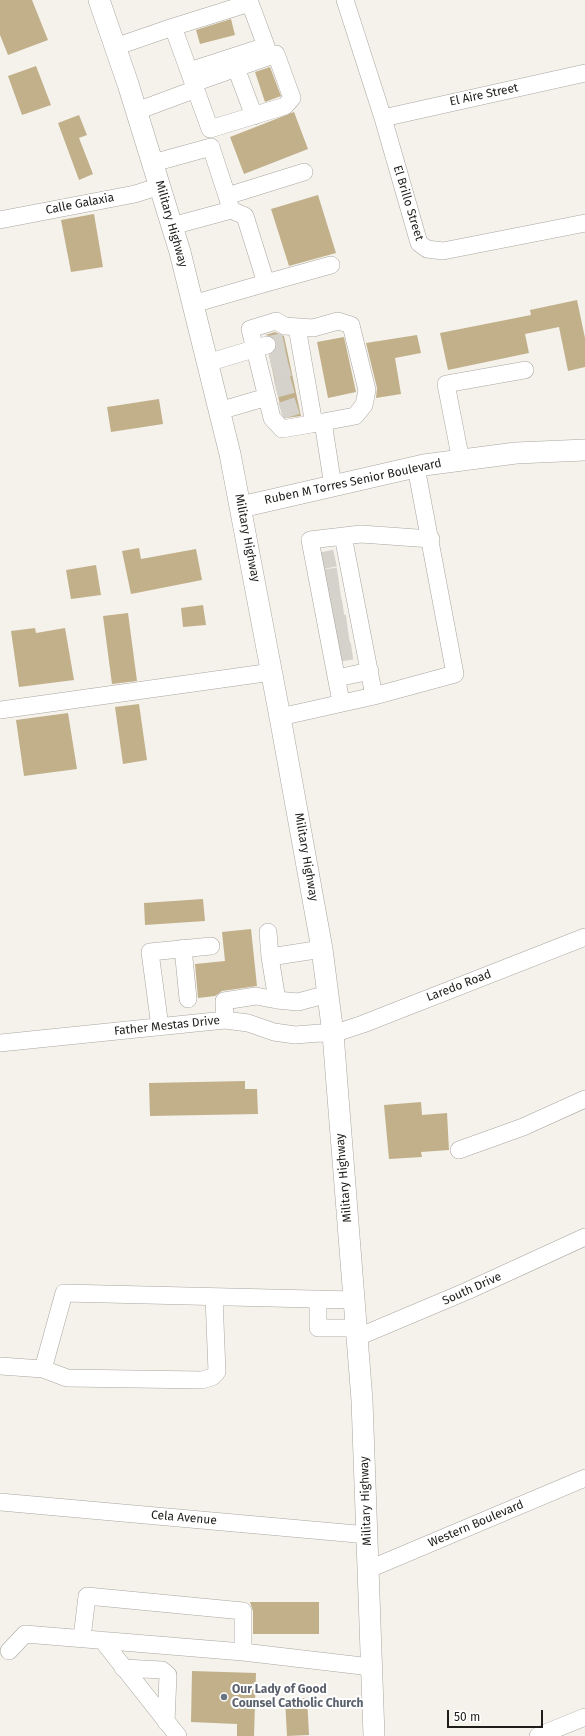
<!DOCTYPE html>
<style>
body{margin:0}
#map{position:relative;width:585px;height:1736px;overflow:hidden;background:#f5f2ec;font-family:"Fira Sans",sans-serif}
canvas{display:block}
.scale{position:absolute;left:447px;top:1710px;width:96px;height:18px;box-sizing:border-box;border:2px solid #1e1d1a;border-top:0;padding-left:5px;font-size:12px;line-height:14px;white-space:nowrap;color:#1e1d1a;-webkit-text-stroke:3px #fff;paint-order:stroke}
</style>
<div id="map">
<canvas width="585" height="1736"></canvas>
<div class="scale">50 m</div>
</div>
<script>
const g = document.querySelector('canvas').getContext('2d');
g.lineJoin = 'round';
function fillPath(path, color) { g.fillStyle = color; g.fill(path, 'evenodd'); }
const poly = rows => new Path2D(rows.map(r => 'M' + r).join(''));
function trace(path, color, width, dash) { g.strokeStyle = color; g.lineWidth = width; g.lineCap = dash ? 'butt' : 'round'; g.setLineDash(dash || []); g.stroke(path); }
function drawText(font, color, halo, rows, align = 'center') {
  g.font = font + ' "Fira Sans",sans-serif'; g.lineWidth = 4; g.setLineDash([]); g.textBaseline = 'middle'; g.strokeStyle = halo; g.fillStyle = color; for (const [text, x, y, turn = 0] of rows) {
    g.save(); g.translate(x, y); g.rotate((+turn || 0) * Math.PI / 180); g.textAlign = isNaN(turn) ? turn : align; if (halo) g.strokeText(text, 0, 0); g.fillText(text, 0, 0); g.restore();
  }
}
fillPath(poly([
 [0,0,32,0,48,40,8,55,0,35],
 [231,19,235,35,200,44,196,30],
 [36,66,51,105,22,115,8,76],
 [270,67,281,96,265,102,255,72],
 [294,112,308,149,244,174,230,137],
 [79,115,87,135,79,138,93,174,79,180,58,123],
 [318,195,336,253,289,266,271,209],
 [94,214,103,267,71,272,61,220],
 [577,300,585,338,585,367,568,371,559,327,525,334,529,353,448,370,440,333,531,315,530,310],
 [275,332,284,336,301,416,286,418,282,414,269,355,275,352,277,343,274,337,265,335],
 [417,335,421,353,395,358,401,394,376,398,377,388,366,343],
 [344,337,356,392,328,398,317,342],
 [159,399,163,424,111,432,107,407],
 [139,548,141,559,196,549,202,580,131,594,122,551],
 [96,565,101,595,71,599,66,570],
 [203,605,206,625,183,627,181,608],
 [128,613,137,681,112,684,103,616],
 [35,628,36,633,65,628,74,680,19,687,11,631],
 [139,704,147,760,123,764,115,707],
 [68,713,77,769,24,776,16,720],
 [203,899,205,921,145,925,144,903],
 [251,929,257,986,222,991,215,996,198,998,195,964,225,961,222,932],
 [245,1081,245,1089,257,1089,258,1114,150,1116,149,1083],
 [421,1102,422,1115,447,1113,449,1150,421,1152,422,1157,389,1159,384,1105],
 [250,1602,319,1602,319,1634,253,1634,253,1611],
 [192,1671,256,1673,254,1736,237,1736,237,1724,191,1722],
 [307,1698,309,1735,287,1736,285,1699]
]), '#c1b08a');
trace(poly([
 [267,345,285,341],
 [270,360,288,356],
 [273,372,291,367],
 [276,389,294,384],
 [281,411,299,405],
 [321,561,335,558],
 [325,578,338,576],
 [327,592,340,590],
 [330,609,343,607],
 [333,625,347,623],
 [337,639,349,637],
 [339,653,352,651]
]), '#d5d2cc', 17, [17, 8]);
const minor = poly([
 [345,0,383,118,419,243,427,249,443,251,585,223],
 [173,27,250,3,266,46,189,71],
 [115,47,173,27,210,129,285,106,292,98,276,54,194,83],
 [236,68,254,116],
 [137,111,196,89],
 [383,118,585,73],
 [153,163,211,147,227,196,231,210,172,226],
 [227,196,304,172],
 [0,220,135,194,160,186],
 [266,283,331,265],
 [193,304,266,283,245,216,231,210],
 [297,327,314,424],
 [207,363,267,345],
 [219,411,267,397],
 [323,422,282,429,272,418,250,329,276,321,285,326,313,328,338,321,351,325,367,390,364,405,355,416,323,422,333,486],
 [461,461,446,384,525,370],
 [343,536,374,696],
 [337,678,370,671],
 [341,702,310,540,361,534,431,539],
 [0,710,272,672],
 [280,717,374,696,455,674,416,467],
 [268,932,270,957],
 [183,948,188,999],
 [277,1000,298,1002,328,994],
 [225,1020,224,1001,256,996,277,1000,270,957,322,949],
 [160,1027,150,952,211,946],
 [0,1043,225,1020,248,1023,274,1032,295,1035,320,1033,333,1034,363,1024,585,937],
 [459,1150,523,1127,585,1099],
 [214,1297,217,1372,212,1377,202,1380,67,1378,43,1369,64,1293,354,1300],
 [318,1299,318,1328,357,1328],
 [358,1337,467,1291,585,1237],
 [0,1366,43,1369],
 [0,1502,368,1535],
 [367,1570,585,1478],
 [82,1638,87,1596,243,1611,243,1652],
 [102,1640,178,1736],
 [9,1651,25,1634,243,1652,371,1667],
 [123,1668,162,1670,168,1675,166,1722],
 [538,1736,585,1717]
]);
const major = poly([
 [99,0,128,84,180,252,230,454,280,717,322,949,333,1034,362,1400,374,1736],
 [241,507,424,465,516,453,585,450]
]);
trace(minor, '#a9a6a0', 18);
trace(major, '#a9a6a0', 22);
trace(minor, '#fff', 17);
trace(major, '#fff', 21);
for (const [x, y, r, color] of [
 [224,1697,4,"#6b7280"]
]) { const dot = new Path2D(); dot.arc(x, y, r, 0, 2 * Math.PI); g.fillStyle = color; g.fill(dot); trace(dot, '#fff', 1.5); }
drawText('12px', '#1e1d1a', '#fff', [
 ["El Aire Street",484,95,-12],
 ["El Brillo Street",408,203,73],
 ["Calle Galaxia",80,204,-11],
 ["Military Highway",171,224,74],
 ["Ruben M Torres Senior Boulevard",353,482,-12],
 ["Military Highway",247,538,79],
 ["Military Highway",306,857,80],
 ["Laredo Road",459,986,-21],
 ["Father Mestas Drive",167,1026,-6],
 ["Military Highway",344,1178,-95],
 ["South Drive",472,1289,-24],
 ["Military Highway",366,1501,-92],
 ["Cela Avenue",184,1518,5],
 ["Western Boulevard",476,1524,-23]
]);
drawText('bold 12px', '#5b616d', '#fff', [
 ["Our Lady of Good",232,1690],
 ["Counsel Catholic Church",232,1704]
], 'left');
</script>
